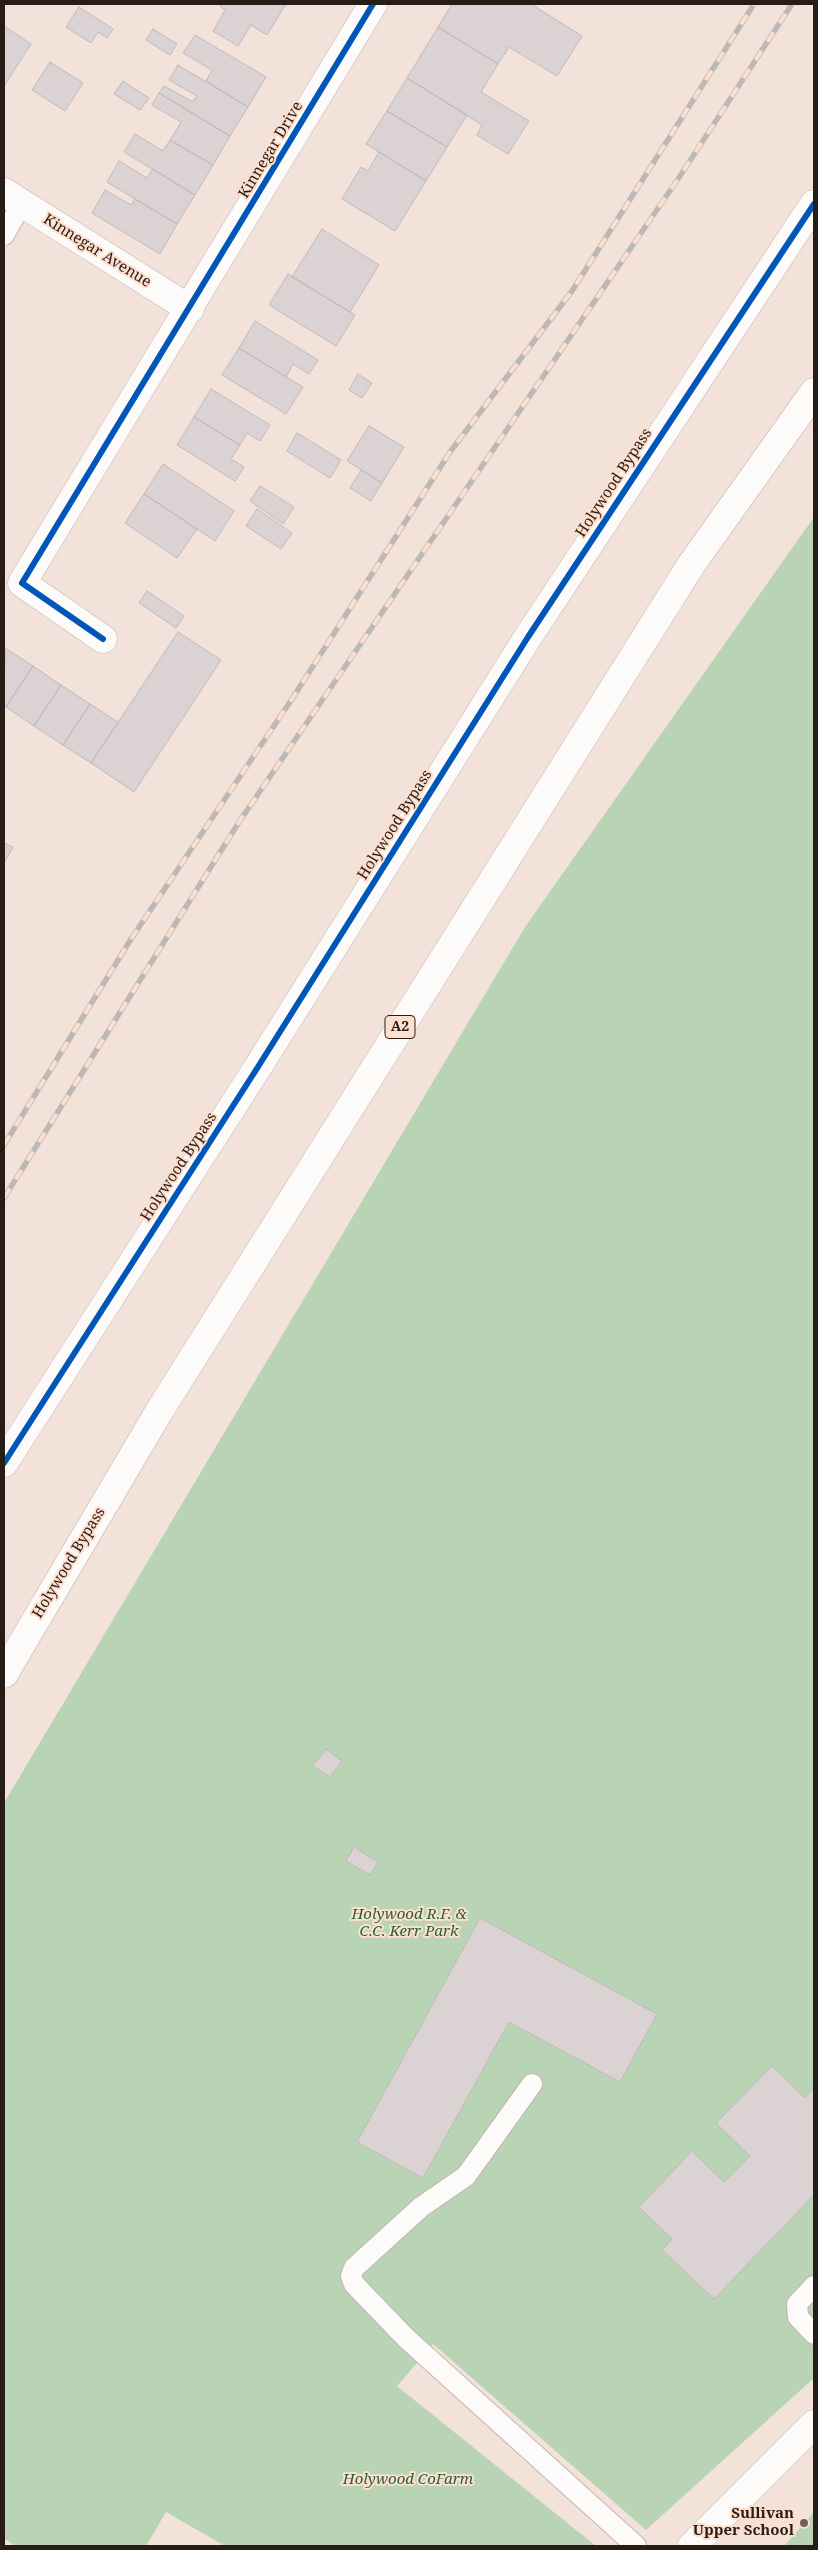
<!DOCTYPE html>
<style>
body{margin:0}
#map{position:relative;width:818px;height:2550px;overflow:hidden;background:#f3e2d9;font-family:"Noto Serif",serif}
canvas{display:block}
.frame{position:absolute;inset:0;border:5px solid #271c16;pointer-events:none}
</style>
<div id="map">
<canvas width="818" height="2550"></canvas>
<div class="frame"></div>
</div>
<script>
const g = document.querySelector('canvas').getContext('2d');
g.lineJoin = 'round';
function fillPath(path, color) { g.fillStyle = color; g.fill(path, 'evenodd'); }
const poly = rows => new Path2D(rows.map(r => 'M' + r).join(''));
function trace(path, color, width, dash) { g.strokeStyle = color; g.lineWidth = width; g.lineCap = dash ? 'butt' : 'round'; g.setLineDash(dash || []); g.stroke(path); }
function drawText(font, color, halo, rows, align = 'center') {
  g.font = font + ' "Noto Serif",serif'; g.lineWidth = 4; g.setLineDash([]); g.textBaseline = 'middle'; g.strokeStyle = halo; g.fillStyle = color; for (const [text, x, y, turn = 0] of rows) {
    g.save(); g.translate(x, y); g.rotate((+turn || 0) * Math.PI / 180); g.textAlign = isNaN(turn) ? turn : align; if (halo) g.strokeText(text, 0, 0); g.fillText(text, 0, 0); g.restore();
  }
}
fillPath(poly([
 [814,517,814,2378,646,2530,433,2344,397,2386,596,2546,225,2546,166,2512,146,2546,15,2546,4,2538,4,1803,525,927],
 [814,2512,814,2546,784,2546]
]), '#b9d4b5');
const building = poly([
 [221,4,286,4,267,35,251,25,238,46,213,31,225,10,220,6,221,4],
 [452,4,535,4,534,6,582,36,557,76,509,47,498,64,438,27,452,4],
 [79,7,113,29,107,38,98,32,91,43,66,27,79,7],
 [4,26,31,44,4,86,4,26],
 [438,27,498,64,481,92,529,121,508,154,477,135,482,125,407,78,438,27],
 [153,29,177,44,170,55,146,40,153,29],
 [195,35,266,77,248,107,206,81,212,70,183,53,195,35],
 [50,62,83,83,65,111,32,90,50,62],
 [178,65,248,107,230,136,159,93,164,86,193,102,197,96,169,80,178,65],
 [407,78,467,115,447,147,387,111,407,78],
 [123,81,149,98,140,110,114,94,123,81],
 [159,93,230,136,213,165,170,140,181,122,152,105,159,93],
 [387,111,447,147,426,181,366,144,387,111],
 [135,134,163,151,170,140,213,165,195,195,124,152,135,134],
 [379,152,426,181,395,231,342,199,361,167,368,171,379,152],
 [119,161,147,178,153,169,195,195,177,224,107,182,119,161],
 [105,190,131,205,135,199,177,224,160,254,92,213,105,190],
 [322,229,379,265,350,312,292,277,322,229],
 [288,274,355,315,336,346,269,305,288,274],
 [255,321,318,360,309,374,293,364,286,377,239,348,255,321],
 [239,348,303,387,286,414,222,375,239,348],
 [358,374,372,383,362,398,349,390,358,374],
 [211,389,270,425,260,441,247,433,240,445,194,417,211,389],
 [194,417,240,445,231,459,244,467,235,481,177,445,194,417],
 [369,426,404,447,382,483,347,461,369,426],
 [297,433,341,460,330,478,287,451,297,433],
 [163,464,234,511,215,541,144,494,163,464],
 [361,470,382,483,371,501,350,488,361,470],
 [260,486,294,507,283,524,250,501,260,486],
 [144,494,197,529,177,558,125,523,144,494],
 [257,509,292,533,281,549,246,526,257,509],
 [147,591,184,616,176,628,139,603,147,591],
 [178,632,221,660,134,792,91,763,178,632],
 [5,648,33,666,6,707,4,705,5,648],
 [33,666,61,685,34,726,6,707,33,666],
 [61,685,90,704,63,745,34,726,61,685],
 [90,704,118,722,91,763,63,745,90,704],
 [4,843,13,847,4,863,4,843],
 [326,1749,342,1761,330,1777,313,1766,326,1749],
 [354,1847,378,1862,370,1875,346,1861,354,1847],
 [480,1918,657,2014,620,2082,509,2022,423,2178,357,2142,480,1918],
 [772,2066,805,2098,814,2088,814,2195,714,2299,662,2250,672,2239,639,2207,692,2151,724,2182,750,2156,716,2123,772,2066]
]);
fillPath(building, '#dbd2d4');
trace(building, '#c1b8ba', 1);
const lane = poly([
 [4,235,22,203],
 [532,2084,466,2176,421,2207,354,2268,351,2276,354,2284,406,2338,636,2546],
 [814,2286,797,2304,798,2317,814,2334]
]);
const street = poly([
 [4,192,190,309],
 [103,639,22,583,373,4]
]);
const secondary = poly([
 [692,2546,814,2424]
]);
const highway = poly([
 [4,1463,256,1070,528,637,814,204],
 [4,1674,160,1410,691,565,814,392]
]);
trace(lane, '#c3b5af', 22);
trace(street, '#c3b5af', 29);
trace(secondary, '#c3b5af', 29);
trace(highway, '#c3b5af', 29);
trace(lane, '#fdfbf9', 20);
trace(street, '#fdfbf9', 28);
trace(secondary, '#fdfbf9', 28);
trace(highway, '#fdfbf9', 28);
const rail = poly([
 [4,1145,131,939,292,699,450,452,572,291,754,4],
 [4,1198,239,822,680,176,792,4]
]);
trace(rail, '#bdb8b6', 5.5);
trace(rail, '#fedfce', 4, [11]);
trace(poly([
 [103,639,22,583,373,4],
 [4,1463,256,1070,528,637,814,204]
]), '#0057b8', 6);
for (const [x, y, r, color] of [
 [804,2523,5,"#6e615a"]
]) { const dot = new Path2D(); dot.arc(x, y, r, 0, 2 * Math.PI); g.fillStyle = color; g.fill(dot); trace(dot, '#fedfce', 2); }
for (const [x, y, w] of [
 [400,1027,30]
]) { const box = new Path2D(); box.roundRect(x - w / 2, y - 11.5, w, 23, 4); g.fillStyle = '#fedfce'; g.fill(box); trace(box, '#271c16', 1); }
drawText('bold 14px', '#271c16', null, [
 ["A2",400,1027]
]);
drawText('15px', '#271c16', '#fedfce', [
 ["Kinnegar Drive",271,150,-59],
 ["Kinnegar Avenue",97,251,32],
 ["Holywood Bypass",614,483,-57],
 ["Holywood Bypass",395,825,-58],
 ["Holywood Bypass",179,1167,-57],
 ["Holywood Bypass",69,1563,-59]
]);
drawText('italic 15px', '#246237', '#fedfce', [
 ["Holywood R.F. &",409,1915],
 ["C.C. Kerr Park",409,1932],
 ["Holywood CoFarm",408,2480]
]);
drawText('bold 15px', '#271c16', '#fedfce', [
 ["Sullivan",794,2514],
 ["Upper School",794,2531]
], 'right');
</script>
